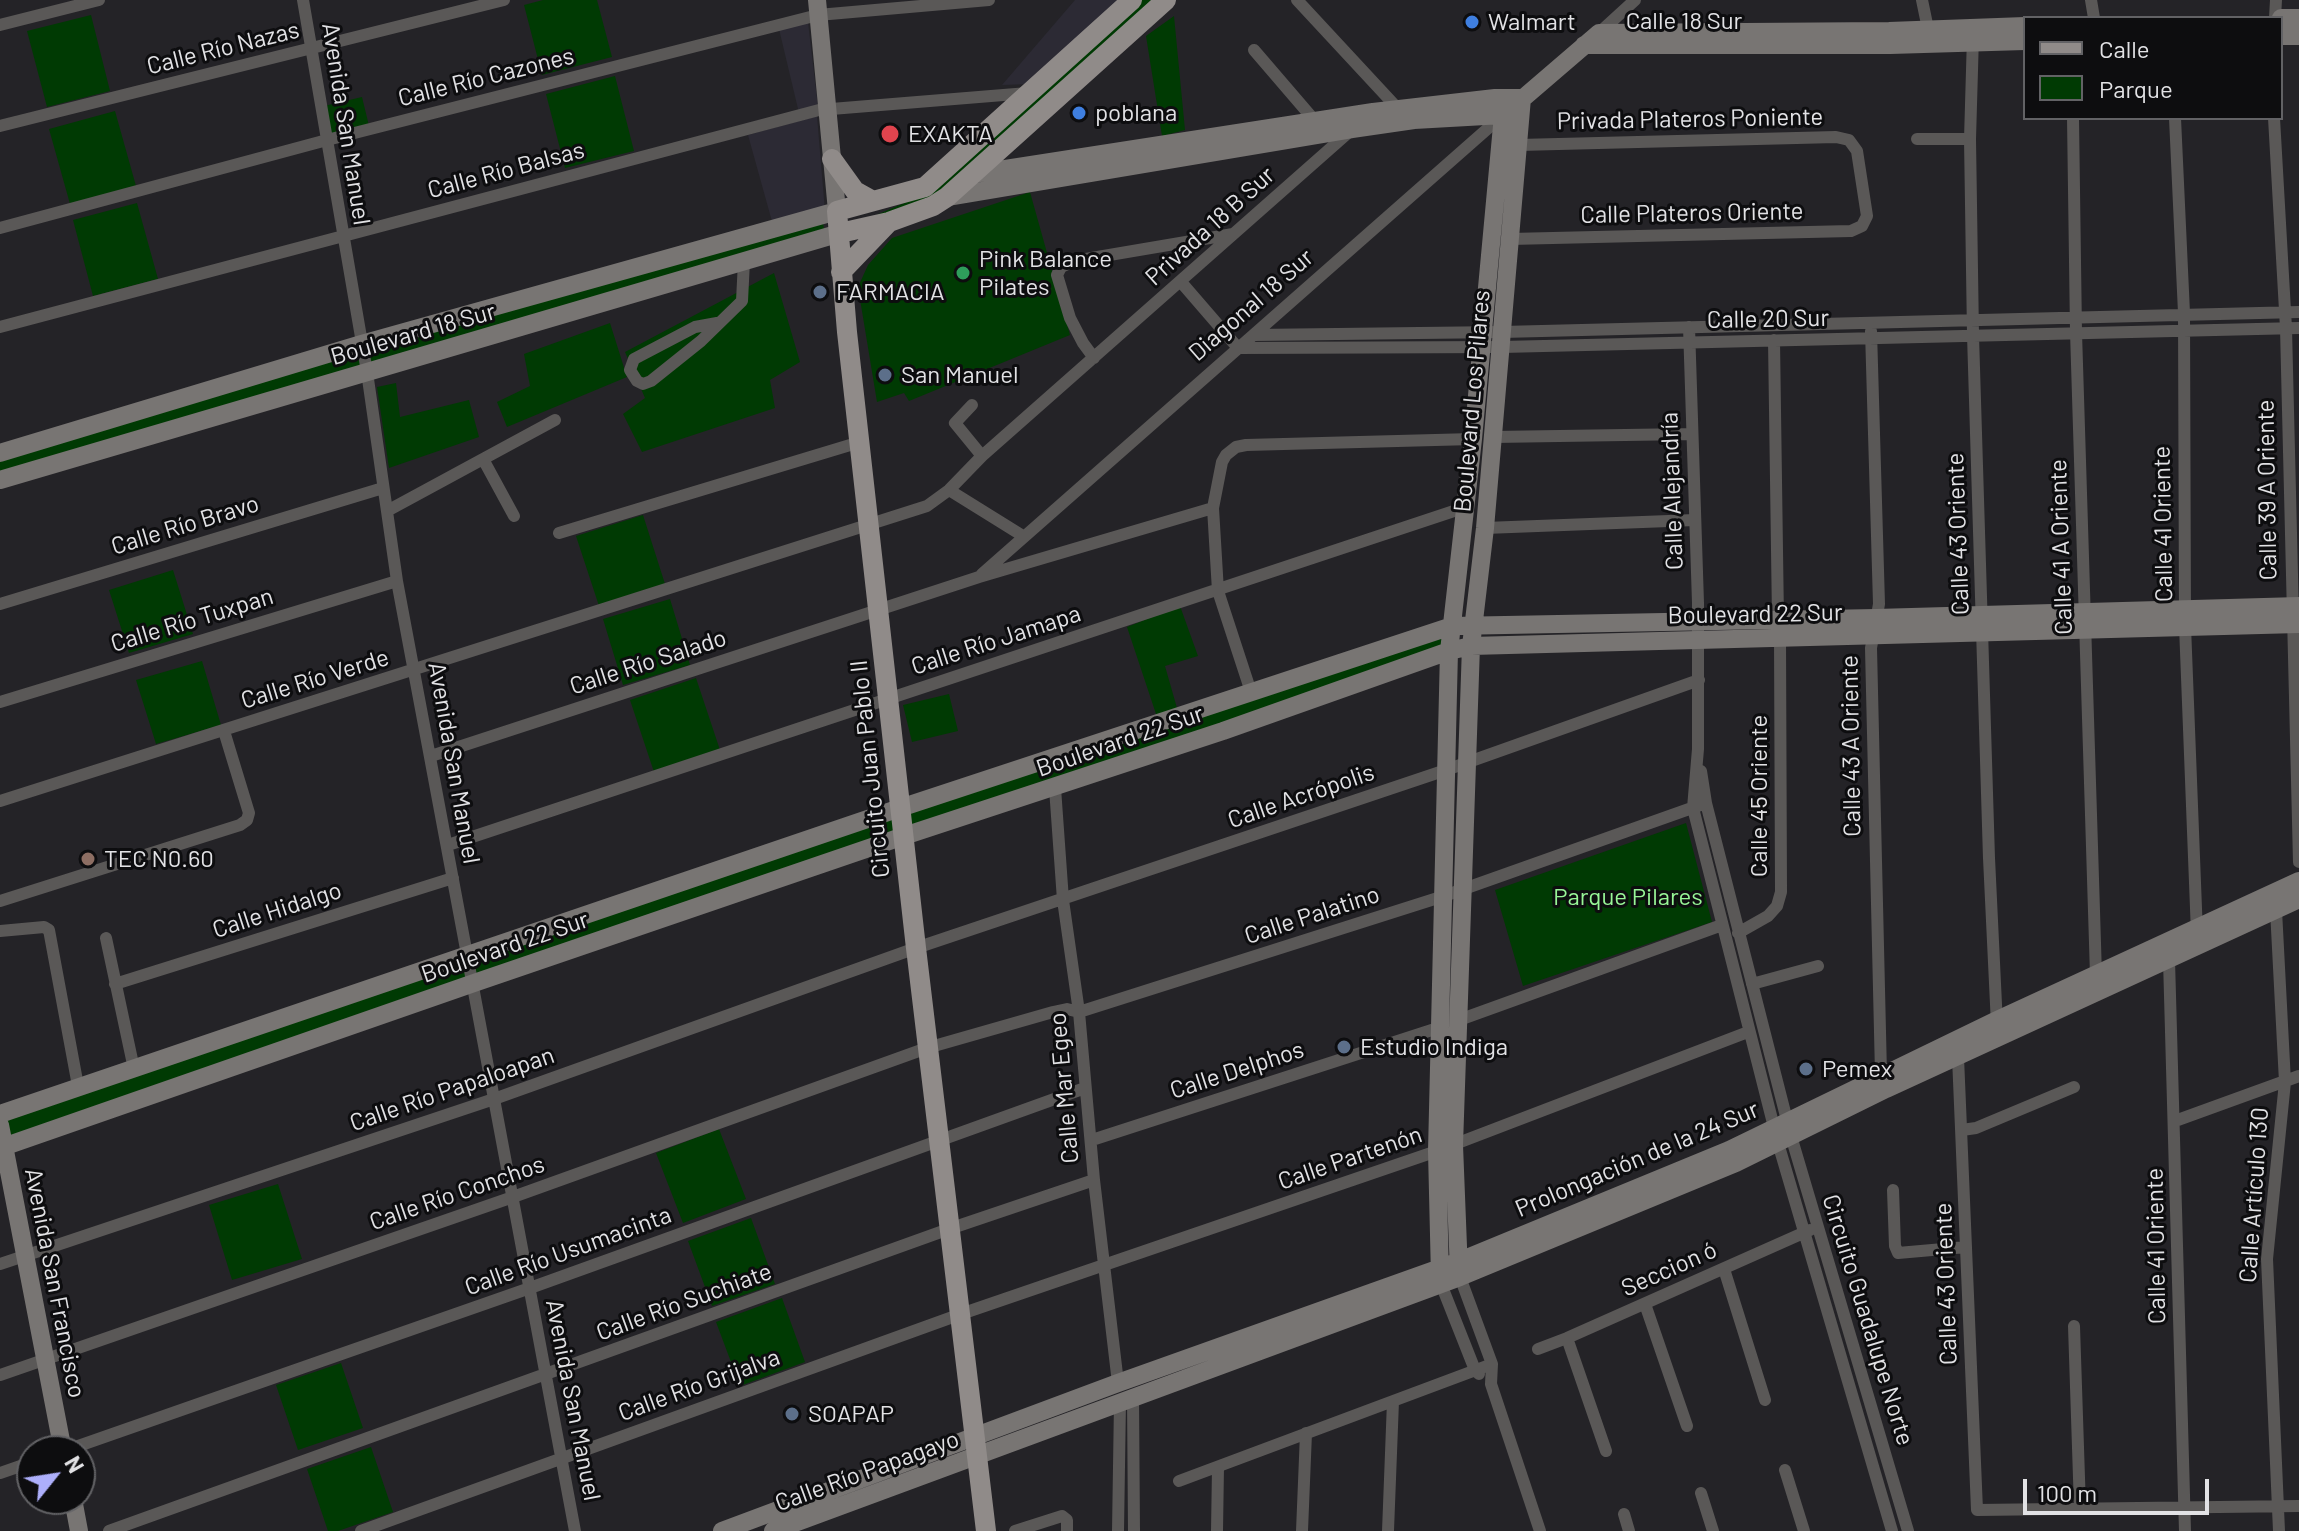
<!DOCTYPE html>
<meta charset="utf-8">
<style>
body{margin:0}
#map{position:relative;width:2299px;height:1531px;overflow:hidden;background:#242327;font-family:Barlow,sans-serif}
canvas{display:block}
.legend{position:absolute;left:2023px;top:16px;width:260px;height:104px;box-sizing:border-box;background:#0d0d0f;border:2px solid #626265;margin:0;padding:10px 14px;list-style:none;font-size:24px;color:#e2e2e5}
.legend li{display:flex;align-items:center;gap:16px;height:40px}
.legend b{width:40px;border:2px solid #626265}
.north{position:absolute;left:16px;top:1435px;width:80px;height:80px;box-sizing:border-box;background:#0d0d0f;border:2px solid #626265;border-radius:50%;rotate:60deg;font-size:22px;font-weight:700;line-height:32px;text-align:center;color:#e2e2e5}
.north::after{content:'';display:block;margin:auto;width:28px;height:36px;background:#adaffb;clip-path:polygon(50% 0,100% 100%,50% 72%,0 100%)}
.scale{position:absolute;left:2023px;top:1479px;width:186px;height:36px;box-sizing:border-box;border:4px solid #e2e2e5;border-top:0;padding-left:10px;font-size:24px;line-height:28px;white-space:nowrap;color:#e2e2e5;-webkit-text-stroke:6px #0d0d0f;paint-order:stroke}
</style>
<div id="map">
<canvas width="2299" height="1531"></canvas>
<ul class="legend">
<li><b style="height:10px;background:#908b89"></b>Calle</li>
<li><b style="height:22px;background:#003a03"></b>Parque</li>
</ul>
<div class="north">N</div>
<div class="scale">100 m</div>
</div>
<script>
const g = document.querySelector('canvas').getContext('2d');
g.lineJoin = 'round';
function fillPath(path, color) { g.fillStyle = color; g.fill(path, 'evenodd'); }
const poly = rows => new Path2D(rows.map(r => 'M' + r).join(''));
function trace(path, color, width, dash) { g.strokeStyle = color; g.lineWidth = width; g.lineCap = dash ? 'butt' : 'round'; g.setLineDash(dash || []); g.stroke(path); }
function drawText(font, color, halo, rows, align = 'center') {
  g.font = font + ' Barlow,sans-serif'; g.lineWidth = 6; g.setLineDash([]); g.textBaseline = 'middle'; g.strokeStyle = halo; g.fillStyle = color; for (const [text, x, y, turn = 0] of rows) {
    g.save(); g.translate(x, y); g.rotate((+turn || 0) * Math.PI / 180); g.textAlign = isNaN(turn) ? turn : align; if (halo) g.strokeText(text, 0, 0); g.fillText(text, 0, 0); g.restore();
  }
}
fillPath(poly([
 [1075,0,1121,0,1030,84,1002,85],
 [808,22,818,107,799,113,779,29],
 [817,116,825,211,773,225,748,135]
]), '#2c2a34');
fillPath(poly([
 [543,0,597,0,612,57,542,75,524,5],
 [1138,0,1158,0,934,200,860,222,930,192],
 [91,15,110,91,47,107,27,31],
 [1174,16,1185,130,1162,136,1146,36],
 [615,76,634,151,565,168,546,94],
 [362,97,370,130,332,139,324,106],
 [115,111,136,186,70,204,49,129],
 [1030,192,1070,335,909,401,904,393,877,402,858,287,868,265,892,238],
 [137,203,158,279,93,296,73,220],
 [822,215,825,237,0,480,0,453],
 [774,273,800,362,770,380,775,408,642,452,623,414,645,398,625,352],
 [610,323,627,377,507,427,497,402,530,386,524,354],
 [396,383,400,417,469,400,479,437,389,468,377,387],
 [643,515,665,584,599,606,576,536],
 [173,570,193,634,129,653,109,590],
 [670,599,690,665,623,685,603,619],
 [1180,606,1198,656,1165,666,1177,708,1157,717,1127,627],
 [1447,631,1443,649,909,827,909,813],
 [202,661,221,725,156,744,136,680],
 [696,678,720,750,654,772,630,700],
 [949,694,958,731,912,742,903,705],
 [894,810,897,838,0,1148,0,1114],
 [1686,823,1712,922,1523,986,1495,890],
 [719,1129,746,1199,683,1223,656,1153],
 [278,1184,302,1259,232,1280,209,1205],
 [751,1218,775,1284,712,1306,688,1241],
 [782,1298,805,1362,740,1386,716,1322],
 [341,1363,363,1428,298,1450,276,1385],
 [371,1447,393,1512,338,1531,328,1531,307,1469]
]), '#003a03');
trace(poly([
 [303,0,367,372,397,581,575,1531],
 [1297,0,1401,112],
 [1922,0,1928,29],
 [2091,0,2094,18],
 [2275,18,2276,0],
 [0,25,99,0],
 [1599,33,1635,0],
 [1973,36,1970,139,1973,335,1989,858,1997,1025],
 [1254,50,1315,121],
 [2073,118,2076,332,2096,975],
 [2175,118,2184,313,2185,626,2197,934],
 [2274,118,2286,328,2299,862],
 [0,126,504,0],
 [1917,139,1970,139],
 [0,228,327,140,818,15,989,0],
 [1510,239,1851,231,1862,226,1867,216,1857,151,1849,140,1836,137,1519,145],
 [1181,282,1238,348,1502,347,2299,328],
 [717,323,695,327,634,359,630,370,637,381,643,384,651,381,701,341,742,301,744,261],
 [0,327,819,110,1028,93],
 [1689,327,1698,603,1698,749,1693,808,1778,1143,1892,1531],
 [1871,331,1879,604,1871,648,1881,1074],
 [1254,335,1502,332,2299,312],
 [1774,340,1778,620],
 [1094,358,1083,343,1070,318,1057,275,1061,267,1074,261,1233,234],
 [972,405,955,423,982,456],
 [1493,437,1691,434],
 [483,459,514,516],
 [949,490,1023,536],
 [387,511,555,420],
 [1485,528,1695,520],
 [559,533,860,442],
 [982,574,1502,116],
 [0,604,383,488],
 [1251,692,1218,591,1213,508,1222,462,1226,455,1236,447,1246,445,1473,439],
 [0,702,397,581],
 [431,756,979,577,1213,508],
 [1701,771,1706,803,1791,1136,1908,1531],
 [1055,788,1063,900,1079,1012,1094,1180,1118,1383],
 [0,801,927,506,949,490,982,456,1349,132],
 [448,845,1466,507],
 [0,901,240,825,247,820,249,813,224,731],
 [2276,910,2285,1082,2267,1259,2279,1531],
 [0,931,44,927,49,930,78,1086],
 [1738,933,1768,916,1777,906,1781,892,1780,638],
 [106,938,134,1069],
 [2169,960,2185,1531],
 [115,984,453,878],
 [1752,984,1818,966],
 [1459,1020,1722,925],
 [1958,1057,1977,1510,2299,1506],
 [2175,1121,2299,1076],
 [1962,1130,1976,1128,2074,1087],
 [1092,1140,1441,1027],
 [1893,1190,1895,1246,1898,1253,1966,1247],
 [0,1264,494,1099,916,948,1446,770,1699,680],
 [1724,1269,1765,1400],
 [1460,1277,1492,1364,1491,1384,1540,1531],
 [1441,1284,1475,1370,1479,1374],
 [1645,1304,1687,1426],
 [2074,1326,2080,1508],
 [1567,1338,1606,1451],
 [1538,1349,1567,1338,1810,1230],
 [0,1375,513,1197,927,1048,1053,1012,1067,1009,1079,1012,1444,896,1706,803],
 [1133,1397,1134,1531],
 [64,1451,530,1288,1085,1088],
 [1785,1470,1804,1531],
 [0,1473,32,1462],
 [1179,1481,1492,1364],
 [1701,1493,1713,1531],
 [1624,1514,1629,1531],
 [109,1531,949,1229,1094,1180],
 [361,1531,961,1314,1437,1151,1748,1032],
 [1015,1531,1062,1516,1067,1520,1067,1531],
 [1118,1531,1120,1402],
 [1217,1531,1218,1467],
 [1302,1531,1306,1433],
 [1388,1531,1393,1401]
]), '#5a5857', 12);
trace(poly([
 [2281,18,2299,18],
 [2281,36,2299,36],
 [1584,45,1890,45,2025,41],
 [1514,106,1599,33,1889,31,2025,26],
 [973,174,1373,112,1495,98,1522,98],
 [947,197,1352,129,1414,120,1503,115],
 [0,453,361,344,837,211,817,0],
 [0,480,840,233],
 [0,1114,894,810,1452,626,1876,618,2299,606],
 [0,1125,63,1451],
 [0,1148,474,983,904,836,1223,731,1449,651,1471,646,2299,624],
 [1459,1272,1454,1145,1471,646,1485,528,1522,98],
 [1440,1277,1437,1151,1449,651,1473,439,1503,115],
 [73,1499,79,1531],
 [722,1531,1118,1383,1457,1262,1729,1150,1997,1020,2299,881],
 [773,1531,1460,1277,1736,1163,1886,1089,2299,899]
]), '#787573', 18);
trace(poly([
 [832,159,855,191,873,201],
 [840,233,889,222,933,206,947,197,1166,0],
 [841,272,888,223],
 [986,1531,916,948,847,332,837,211,925,187,1132,0]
]), '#908b89', 20);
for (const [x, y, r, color] of [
 [1472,22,8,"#3f7fe0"],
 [1079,113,8,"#3f7fe0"],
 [890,134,10,"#e0444e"],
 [963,273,8,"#2e9e5b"],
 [820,292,8,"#5c6f8a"],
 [885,375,8,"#5c6f8a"],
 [88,859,8,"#8d6e63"],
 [1344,1047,8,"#5c6f8a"],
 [1806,1069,8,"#5c6f8a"],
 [792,1414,8,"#5c6f8a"]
]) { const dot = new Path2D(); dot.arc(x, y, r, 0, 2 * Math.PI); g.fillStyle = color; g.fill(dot); trace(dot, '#0d0d0f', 3); }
drawText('24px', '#e2e2e5', '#0d0d0f', [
 ["Calle 18 Sur",1684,21],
 ["Calle Río Nazas",223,48,-14],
 ["Calle Río Cazones",486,77,-14],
 ["Privada Plateros Poniente",1690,119,-1],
 ["Avenida San Manuel",346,124,81],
 ["Calle Río Balsas",506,170,-15],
 ["Calle Plateros Oriente",1692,213,-1],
 ["Privada 18 B Sur",1210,226,-42],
 ["Diagonal 18 Sur",1251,305,-41],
 ["Calle 20 Sur",1768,319,-1],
 ["Boulevard 18 Sur",413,334,-16],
 ["Boulevard Los Pilares",1472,401,-85],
 ["Calle 39 A Oriente",2267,490,-91],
 ["Calle Alejandría",1672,491,-92],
 ["Calle 41 Oriente",2163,524,-91],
 ["Calle Río Bravo",185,525,-17],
 ["Calle 43 Oriente",1958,534,-92],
 ["Calle 41 A Oriente",2061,547,-92],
 ["Boulevard 22 Sur",1755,614,-1],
 ["Calle Río Tuxpan",192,620,-17],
 ["Calle Río Jamapa",996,640,-18],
 ["Calle Río Salado",648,662,-18],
 ["Calle Río Verde",315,679,-17],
 ["Boulevard 22 Sur",1120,741,-19],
 ["Calle 43 A Oriente",1851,746,-91],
 ["Avenida San Manuel",454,763,80],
 ["Circuito Juan Pablo II",870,769,-96],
 ["Calle Acrópolis",1301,796,-19],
 ["Calle 45 Oriente",1759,796,-90],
 ["Calle Hidalgo",277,910,-18],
 ["Calle Palatino",1312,915,-18],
 ["Boulevard 22 Sur",505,947,-19],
 ["Calle Delphos",1237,1070,-18],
 ["Calle Mar Egeo",1064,1088,-95],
 ["Calle Río Papaloapan",452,1089,-19],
 ["Calle Partenón",1350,1158,-19],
 ["Prolongación de la 24 Sur",1637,1159,-23],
 ["Calle Río Conchos",457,1193,-19],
 ["Calle Artículo 130",2254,1195,-86],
 ["Calle 41 Oriente",2156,1246,-91],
 ["Calle Río Usumacinta",568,1251,-20],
 ["Seccion ó",1669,1269,-24],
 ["Avenida San Francisco",55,1283,79],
 ["Calle 43 Oriente",1946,1284,-92],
 ["Calle Río Suchiate",684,1302,-20],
 ["Circuito Guadalupe Norte",1868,1320,73],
 ["Calle Río Grijalva",699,1385,-20],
 ["Avenida San Manuel",573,1400,79],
 ["Calle Río Papagayo",867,1471,-20]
]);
drawText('24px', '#e2e2e5', '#0d0d0f', [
 ["Walmart",1488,22],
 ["poblana",1095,113],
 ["EXAKTA",908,134],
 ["Pink Balance",979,259],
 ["Pilates",979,287],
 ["FARMACIA",836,292],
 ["San Manuel",901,375],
 ["TEC N0.60",104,859],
 ["Estudio Indiga",1360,1047],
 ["Pemex",1822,1069],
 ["SOAPAP",808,1414]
], 'left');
drawText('24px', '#98f697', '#0d0d0f', [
 ["Parque Pilares",1628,897]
]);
</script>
